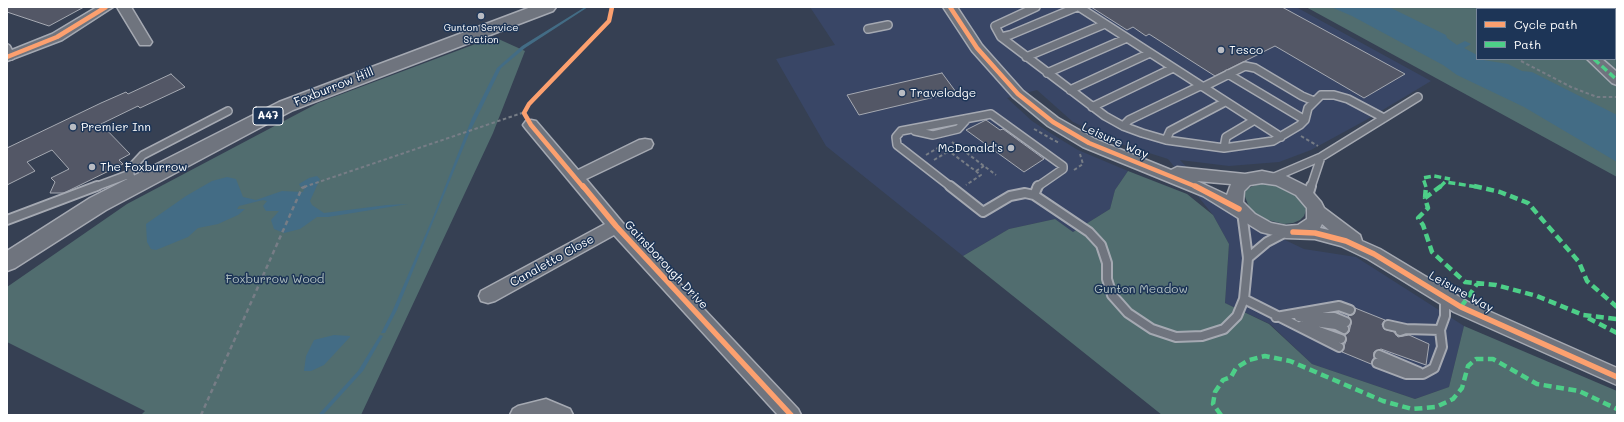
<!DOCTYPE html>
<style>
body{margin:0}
#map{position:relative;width:1624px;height:422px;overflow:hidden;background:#364053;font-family:Mali,sans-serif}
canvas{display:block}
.frame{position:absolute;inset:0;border:8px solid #fff;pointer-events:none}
.legend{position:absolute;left:1476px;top:8px;width:140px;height:52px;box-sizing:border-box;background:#1d3557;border:1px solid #77869a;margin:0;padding:5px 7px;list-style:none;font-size:12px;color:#fff}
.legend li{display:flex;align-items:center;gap:8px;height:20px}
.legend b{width:20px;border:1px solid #77869a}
</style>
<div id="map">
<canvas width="1624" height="422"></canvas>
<div class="frame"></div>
<ul class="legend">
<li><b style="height:5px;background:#fca06f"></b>Cycle path</li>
<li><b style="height:5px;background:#4dcf88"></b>Path</li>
</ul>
</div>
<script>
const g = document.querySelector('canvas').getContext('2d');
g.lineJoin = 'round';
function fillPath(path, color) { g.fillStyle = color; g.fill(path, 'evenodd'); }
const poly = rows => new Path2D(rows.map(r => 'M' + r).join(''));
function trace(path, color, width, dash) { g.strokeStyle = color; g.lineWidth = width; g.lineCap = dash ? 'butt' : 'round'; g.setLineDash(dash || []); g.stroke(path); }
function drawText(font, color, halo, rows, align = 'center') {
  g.font = font + ' Mali,sans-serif'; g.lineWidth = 3; g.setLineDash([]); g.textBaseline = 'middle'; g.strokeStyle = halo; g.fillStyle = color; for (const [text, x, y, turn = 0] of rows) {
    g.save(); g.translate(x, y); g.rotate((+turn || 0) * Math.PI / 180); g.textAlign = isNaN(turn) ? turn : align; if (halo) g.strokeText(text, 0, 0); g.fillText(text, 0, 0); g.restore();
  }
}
fillPath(poly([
 [810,7,1296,7,1431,81,1366,120,1311,150,1279,162,1229,166,1180,160,1230,214,1304,249,1356,257,1464,326,1449,387,1415,399,1312,364,1270,324,1225,303,1229,244,1213,215,1168,159,1124,145,1073,122,1037,90,1007,98,1032,121,1055,136,1078,150,1128,171,1115,190,1110,209,1073,232,1055,219,1009,229,963,256,826,146,776,59,835,45]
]), '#394666');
fillPath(poly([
 [1306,7,1617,7,1617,177],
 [1477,9,1615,9,1615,59,1477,59],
 [494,37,525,51,493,133,361,415,141,415,145,411,7,342,7,287,127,204,318,103],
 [1128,171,1187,194,1213,215,1229,244,1225,303,1269,324,1312,364,1415,399,1449,387,1464,326,1617,391,1617,415,1162,415,963,256,1009,229,1055,219,1073,232,1110,209,1115,190],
 [1259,183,1277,184,1294,192,1305,204,1306,210,1304,216,1300,220,1293,223,1284,224,1264,219,1255,214,1249,207,1244,194,1247,189]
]), '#516d6f');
fillPath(poly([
 [585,7,588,7,525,48,501,68,469,134,397,310,385,333,381,333,392,312,433,217,472,118,497,68,522,46],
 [1331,7,1389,7,1446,35,1447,38,1457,45,1465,41,1471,44,1464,48,1477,55,1477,59,1508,64,1522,71,1532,72,1617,115,1617,162,1524,107,1457,75,1443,65,1352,16],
 [317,176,320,179,310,201,312,205,324,213,387,205,408,204,328,217,317,217,300,229,284,233,274,229,271,220,279,211,266,211,263,206,267,201,263,200,239,206,237,209,245,209,238,215,218,224,198,228,188,237,156,250,151,249,147,242,146,224,186,196,212,181,227,177,236,179,243,197,256,200,282,191,303,192,304,189,300,186,299,184,309,178],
 [334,335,350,336,350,337,324,365,311,371,304,371,306,356,314,340],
 [380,335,383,336,363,371,323,415,318,415,358,371]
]), '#436c85');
const building = poly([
 [7,7,84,7,49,26,7,12,7,7],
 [1091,7,1282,7,1405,74,1364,98,1275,46,1215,76,1149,34,1146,36,1133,27,1127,30,1091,7],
 [942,73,956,92,859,115,847,95,942,73],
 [171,74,185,87,140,108,138,106,101,124,130,154,119,160,123,164,72,189,64,193,50,193,55,182,51,178,69,169,52,150,27,162,35,171,7,185,7,148,101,103,126,92,128,94,171,74],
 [986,120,1000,130,1003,129,1044,159,1024,172,966,130,986,120],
 [1355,308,1385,320,1382,324,1384,329,1394,332,1398,337,1409,335,1429,344,1426,365,1381,349,1374,352,1374,358,1371,364,1342,352,1346,341,1345,335,1349,332,1351,324,1348,315,1354,314,1355,308]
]);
fillPath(building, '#535766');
trace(building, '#a5a9b2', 1);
const laneFar1 = poly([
 [1036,7,995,26,1001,37,1105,116,1123,126,1142,133,1166,140,1224,148,1273,141,1300,125,1305,120,1308,108,1321,95,1334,95,1348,99,1384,118],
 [1079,7,1281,137],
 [868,29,888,25],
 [1001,37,1010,35,1077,7],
 [7,48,11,56],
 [1026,57,1105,24],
 [1047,73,1127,38],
 [1228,74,1305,120],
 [1203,87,1245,66,1255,68,1302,96,1314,101],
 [1070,90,1150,53],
 [1092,107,1173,68],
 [1123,126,1129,120,1200,86],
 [915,131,933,135,958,129,967,119],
 [1166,140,1170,131,1225,102],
 [1224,148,1226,137,1253,121],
 [131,177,129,175,131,168,143,155,228,111],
 [1272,178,1321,157,1418,97],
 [95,187,130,174],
 [951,187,897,145,896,137,901,131,991,114,1063,166,1063,169,1037,187],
 [1311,187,1321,157]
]);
const lane = poly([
 [950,186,983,212,1010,196,1025,193,1034,195],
 [1034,195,1089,232,1101,245,1107,263,1107,279,1112,295,1128,313,1152,329,1176,337,1202,336,1224,329,1237,316,1244,299,1248,258,1242,212],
 [1034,195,1038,186],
 [1308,196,1311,186],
 [7,220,97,186],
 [1248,258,1267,242,1286,232],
 [1244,299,1339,347],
 [1276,317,1339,306,1350,310],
 [1299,317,1334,317,1346,322],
 [1307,321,1336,325,1344,329],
 [1302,325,1341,339],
 [1388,325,1406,329],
 [1400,331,1406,329,1440,330],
 [1379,355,1419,372],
 [1377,363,1406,374,1423,374,1434,368,1442,347,1440,330,1445,316,1445,296]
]);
const street = poly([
 [97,7,113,7,62,40,7,61,7,52,52,34,97,7],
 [117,7,131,7,152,42,150,45,140,45,117,7],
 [943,7,957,7,982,45,1023,91,1058,118,1095,139,1171,170,1177,167,1245,174,1262,171,1286,176,1308,187,1321,202,1324,208,1360,235,1362,241,1380,249,1468,302,1617,368,1617,385,1454,312,1368,259,1341,246,1315,239,1286,238,1261,232,1203,196,1083,147,1048,126,1013,97,972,51,943,7],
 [1197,181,1231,184,1227,195,1197,181],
 [1262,183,1276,185,1296,195,1307,208,1307,219,1298,225,1286,226,1271,223,1255,214,1243,202,1244,191,1250,185,1262,183],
 [1322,224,1329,230,1320,228,1322,224],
 [1528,7,1542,7,1544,9,1530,9,1528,7],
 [1587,59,1602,59,1617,72,1617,85,1612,83,1587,59],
 [531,120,536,121,578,170,639,140,645,139,651,140,653,144,651,148,586,179,622,222,798,409,801,415,778,415,614,235,495,301,488,303,481,301,479,296,481,291,605,224,526,129,523,125,526,121,531,120],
 [546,399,570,409,573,415,510,415,513,409,518,406,546,399]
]);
const highway = poly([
 [531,7,556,7,553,11,293,110,106,210,15,268,7,271,7,251,90,198,279,102,531,7]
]);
trace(laneFar1, '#a5a9b2', 10);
trace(lane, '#a5a9b2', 12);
trace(street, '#a5a9b2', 3);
trace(highway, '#a5a9b2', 3);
trace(poly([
 [1589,7,1592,9],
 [1615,25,1617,26],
 [1521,61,1571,87,1597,97,1617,97],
 [1034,129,1059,143],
 [1301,136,1318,146],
 [952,142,996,175],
 [942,146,981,175,966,185],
 [926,155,943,145],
 [934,160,949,151],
 [1074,170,1083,164,1080,154],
 [976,171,984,166],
 [304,187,522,113]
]), '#777d86', 2, [3.5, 2.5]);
trace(poly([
 [201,415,302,188,307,186]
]), '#777d86', 2.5, [4.5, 3.5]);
trace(laneFar1, '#6f747e', 7);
trace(lane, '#6f747e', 8);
fillPath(street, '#6f747e');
fillPath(highway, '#6f747e');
trace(poly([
 [1535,7,1537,9],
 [1594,59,1617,80],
 [1426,187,1423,178,1434,176,1450,179],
 [1440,187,1445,182,1478,187]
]), '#4dcf88', 3.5, [7, 3.5]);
trace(poly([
 [1441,186,1425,198,1428,208,1418,218,1423,225,1432,252,1465,282,1496,285,1537,296,1583,315,1617,319],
 [1474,186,1500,192,1528,203,1579,262,1587,281,1617,307],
 [1425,198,1426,186],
 [1461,307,1477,284],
 [1588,318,1617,333],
 [1221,415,1213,404,1215,392,1223,380,1231,377,1236,368,1249,360,1265,356,1290,361,1383,401,1412,409,1436,407,1453,399,1462,388,1468,366,1476,359,1493,359,1537,384,1579,391,1617,409]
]), '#4dcf88', 4.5, [8, 4.5]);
trace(poly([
 [950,7,977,48,1018,94,1053,122,1089,143,1197,187],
 [7,57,57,37,106,7],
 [583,187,531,125,524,113,529,104,609,21,612,7]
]), '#fca06f', 4.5);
trace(poly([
 [583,186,616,226,791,415],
 [1195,186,1239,209],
 [1293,232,1315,233,1346,241,1374,254,1461,307,1617,377]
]), '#fca06f', 5.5);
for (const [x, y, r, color] of [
 [481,16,4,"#b9bcc3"],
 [1221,50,4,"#b9bcc3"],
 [902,93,4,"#b9bcc3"],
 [73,127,4,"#b9bcc3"],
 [1011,148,4,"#b9bcc3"],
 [92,167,4,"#b9bcc3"]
]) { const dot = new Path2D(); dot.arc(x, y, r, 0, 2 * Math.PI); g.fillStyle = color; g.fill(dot); trace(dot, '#1d3557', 1.5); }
drawText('10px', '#fff', '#1d3557', [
 ["Gunton Service",481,28],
 ["Station",481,40]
]);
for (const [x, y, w] of [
 [268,116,30]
]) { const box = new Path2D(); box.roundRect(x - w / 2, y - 9, w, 18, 3); g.fillStyle = '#1d3557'; g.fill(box); trace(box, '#fff', 1); }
drawText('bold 11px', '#fff', null, [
 ["A47",268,116]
]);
drawText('12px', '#fff', '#1d3557', [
 ["Tesco",1229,50],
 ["Travelodge",910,93],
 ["Premier Inn",81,127],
 ["McDonald's",1003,148,"right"],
 ["The Foxburrow",100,167]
], 'left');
drawText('12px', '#fff', '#1d3557', [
 ["Foxburrow Hill",334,87,-22],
 ["Leisure Way",1115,141,24],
 ["Canaletto Close",552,261,-29],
 ["Gainsborough Drive",666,265,47],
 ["Leisure Way",1461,292,29]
]);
drawText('12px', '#b2c0c0', '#1d3557', [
 ["Foxburrow Wood",275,279],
 ["Gunton Meadow",1141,289]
]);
</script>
